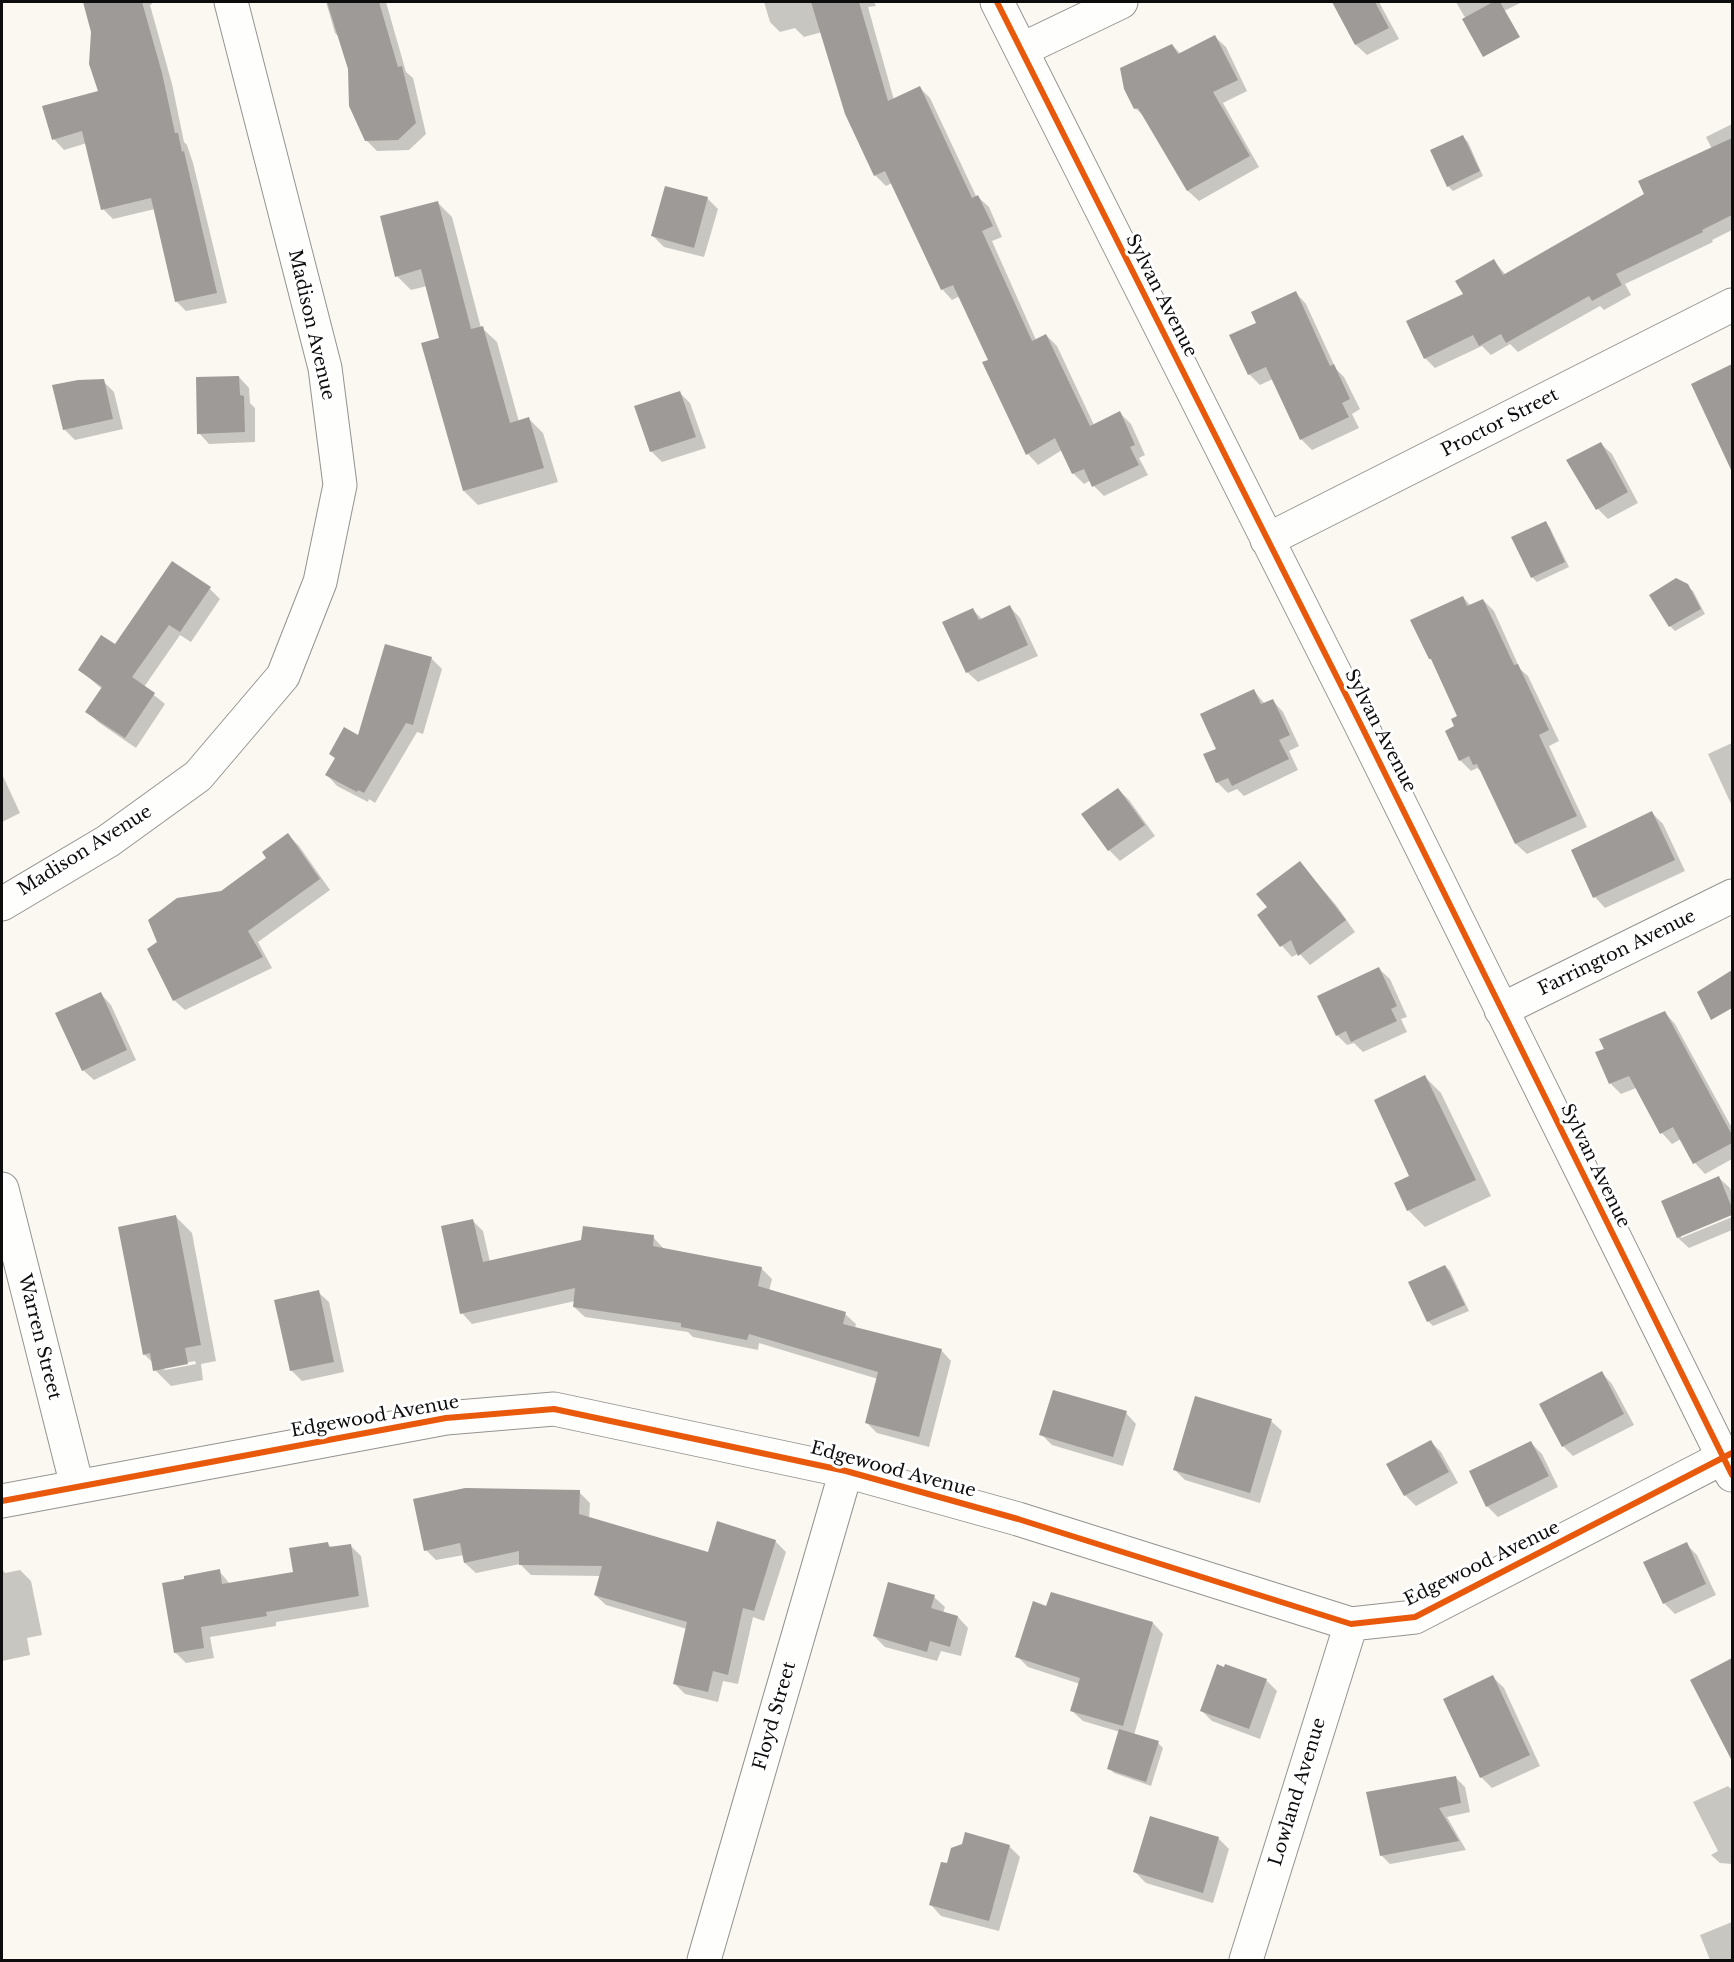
<!DOCTYPE html>
<style>
body{margin:0}
#map{position:relative;width:1734px;height:1962px;overflow:hidden;background:#fbf8f2;font-family:"Libre Baskerville",serif}
canvas{display:block}
.frame{position:absolute;inset:0;border:3px solid #0d0d0d;pointer-events:none}
</style>
<div id="map">
<canvas width="1734" height="1962"></canvas>
<div class="frame"></div>
</div>
<script>
const g = document.querySelector('canvas').getContext('2d');
g.lineJoin = 'round';
function fillPath(path, color) { g.fillStyle = color; g.fill(path, 'evenodd'); }
const poly = rows => new Path2D(rows.map(r => 'M' + r).join(''));
function trace(path, color, width, dash) { g.strokeStyle = color; g.lineWidth = width; g.lineCap = dash ? 'butt' : 'round'; g.setLineDash(dash || []); g.stroke(path); }
function drawText(font, color, halo, rows, align = 'center') {
  g.font = font + ' "Libre Baskerville",serif'; g.lineWidth = 6; g.setLineDash([]); g.textBaseline = 'middle'; g.strokeStyle = halo; g.fillStyle = color; for (const [text, x, y, turn = 0] of rows) {
    g.save(); g.translate(x, y); g.rotate((+turn || 0) * Math.PI / 180); g.textAlign = isNaN(turn) ? turn : align; if (halo) g.strokeText(text, 0, 0); g.fillText(text, 0, 0); g.restore();
  }
}
fillPath(poly([
 [85,2,152,2,152,4,150,5,172,84,184,142,187,145,193,163,227,303,186,311,176,301,155,209,113,219,103,209,87,143,64,150,54,139,99,92,93,32],
 [326,2,386,2,406,72,413,78,426,134,409,150,377,151,366,140,349,69,340,38,335,33],
 [764,2,874,2,876,6,868,7,894,100,920,88,930,98,977,198,978,197,989,207,1002,237,992,241,1036,340,1046,335,1057,346,1094,425,1120,413,1131,424,1145,455,1139,458,1148,475,1104,496,1094,486,1091,480,1084,484,1073,473,1062,450,1038,465,1028,454,984,363,990,360,960,296,952,300,942,289,892,183,886,186,875,175,822,32,804,37,795,28,780,32,770,22],
 [1334,2,1379,2,1399,39,1367,55,1356,45],
 [1456,2,1522,2,1474,26,1464,16],
 [1215,37,1226,47,1247,91,1223,103,1259,167,1199,201,1188,191,1147,119,1135,108,1172,45,1181,54],
 [1732,124,1732,230,1712,240,1713,242,1625,284,1631,295,1604,310,1600,306,1518,352,1510,344,1491,355,1482,346,1435,368,1425,358,1465,295,1494,261,1506,275,1646,194,1712,149,1706,137],
 [1463,137,1468,142,1483,176,1453,191,1448,186],
 [707,198,718,209,704,257,664,247,653,236],
 [438,203,452,217,481,328,482,328,497,342,519,422,529,419,543,433,558,482,478,505,464,491,441,339,427,286,411,290,397,276],
 [1296,293,1306,304,1336,369,1344,377,1360,409,1352,414,1359,428,1312,450,1302,440,1273,379,1260,385,1249,374,1258,323],
 [1732,366,1732,456,1722,446,1693,384],
 [239,377,249,388,250,403,255,408,255,442,209,444,199,433],
 [103,381,114,392,123,429,75,440,64,429],
 [680,393,690,403,706,448,662,462,651,451],
 [1601,444,1612,454,1638,503,1608,519,1598,509],
 [1546,523,1550,528,1569,567,1537,582,1532,577],
 [1687,586,1693,591,1705,614,1675,631,1670,626],
 [210,589,220,599,191,642,180,635,144,687,165,704,136,748,98,722,87,711,102,689,80,670],
 [1463,597,1471,606,1483,600,1494,611,1520,669,1528,676,1559,741,1549,746,1587,827,1527,854,1516,844,1483,773,1477,768,1471,771,1460,760,1456,727,1459,717],
 [1010,607,1020,618,1038,656,978,682,967,672,973,610,983,620],
 [386,646,432,659,442,669,423,734,417,732,375,803,369,799,368,802,337,786,327,775,336,759,331,754,359,737],
 [1254,691,1265,704,1273,701,1283,712,1299,746,1289,751,1298,770,1244,796,1237,789,1228,793,1217,782,1218,749],
 [1732,743,1732,806,1708,754],
 [2,774,20,813,2,822],
 [1118,789,1129,800,1155,836,1120,861,1109,850,1083,814],
 [1652,813,1663,824,1685,871,1605,908,1595,897],
 [288,835,299,846,330,890,258,942,272,968,185,1010,174,1000,222,893,268,859],
 [1300,863,1336,905,1355,932,1310,965,1299,953,1292,957,1282,946,1259,915,1269,908],
 [1379,969,1390,979,1407,1017,1401,1019,1407,1032,1363,1052,1354,1043,1347,1045,1337,1035],
 [101,994,111,1005,136,1060,94,1080,83,1070],
 [1665,1013,1675,1024,1732,1128,1732,1159,1705,1174,1695,1163,1681,1139,1672,1144,1662,1133,1636,1088,1621,1094,1611,1084,1597,1053],
 [1425,1077,1441,1093,1491,1196,1425,1227,1408,1210,1396,1184,1411,1176],
 [1719,1178,1730,1188,1732,1195,1732,1213,1681,1235,1681,1238,1732,1217,1732,1230,1689,1248,1678,1238],
 [176,1217,192,1233,216,1361,201,1364,203,1380,171,1386,155,1370,153,1363,144,1354],
 [195,1361,196,1364,165,1370,162,1368],
 [472,1220,483,1231,490,1262,653,1237,664,1249,761,1268,772,1279,769,1291,845,1314,856,1324,855,1328,941,1350,951,1361,929,1447,877,1433,866,1422,878,1379,759,1343,758,1350,693,1337,688,1332,585,1317,574,1307,575,1301,472,1324,462,1313],
 [1445,1266,1450,1271,1469,1311,1433,1326,1428,1321],
 [318,1292,329,1302,344,1372,302,1381,291,1370],
 [1602,1373,1612,1384,1634,1425,1573,1456,1563,1446],
 [1126,1413,1136,1424,1123,1466,1052,1445,1041,1434],
 [1271,1421,1282,1431,1260,1503,1185,1480,1174,1469],
 [1431,1442,1441,1452,1458,1483,1416,1506,1405,1495],
 [1531,1443,1542,1454,1558,1487,1498,1517,1487,1506],
 [579,1492,590,1503,589,1519,709,1554,775,1541,786,1552,764,1621,753,1617,738,1684,723,1681,718,1702,685,1694,674,1683,687,1629,606,1605,595,1595,601,1576,531,1575,520,1564,476,1573,465,1563,464,1555,436,1560,426,1550],
 [328,1544,332,1548,350,1545,361,1556,369,1607,276,1622,276,1626,210,1637,214,1658,186,1663,175,1652,219,1571,230,1584,294,1573],
 [1686,1544,1697,1555,1716,1595,1675,1614,1664,1603],
 [2,1569,5,1573,20,1570,31,1581,42,1635,27,1638,30,1655,2,1661],
 [934,1597,945,1607,943,1613,958,1617,968,1628,961,1656,941,1651,937,1661,885,1647,874,1636],
 [1047,1608,1153,1623,1163,1634,1134,1735,1158,1743,1163,1748,1151,1786,1114,1773,1109,1768,1120,1732,1083,1721,1072,1711,1080,1684,1028,1667,1017,1656],
 [1731,1660,1732,1662,1732,1756,1730,1753],
 [1493,1677,1504,1688,1540,1766,1492,1788,1481,1777],
 [1266,1680,1277,1691,1260,1739,1212,1721,1202,1711],
 [1456,1778,1465,1787,1470,1812,1447,1817,1466,1850,1390,1864,1381,1855],
 [1728,1786,1732,1790,1732,1864,1720,1863,1711,1855,1718,1851,1693,1802],
 [1218,1838,1229,1849,1213,1903,1146,1883,1135,1872],
 [1009,1846,1020,1857,999,1931,941,1916,931,1905,948,1865],
 [1732,1922,1732,1960,1710,1960,1700,1935]
]), '#0003');
fillPath(poly([
 [83,2,142,2,162,73,175,133,178,133,182,152,184,151,217,293,175,302,151,198,101,210,82,131,52,140,42,106,98,91,89,64,91,32],
 [327,2,379,2,398,67,402,66,416,123,398,140,365,141,349,106,348,69],
 [811,2,859,2,888,101,920,86,972,198,978,195,993,226,982,231,1032,341,1046,334,1090,426,1120,411,1135,445,1130,447,1139,465,1092,487,1084,469,1072,474,1055,438,1026,455,982,362,988,360,953,285,941,290,885,171,874,176,845,114],
 [1332,2,1375,2,1389,28,1355,45],
 [1493,2,1500,2,1520,37,1483,57,1462,19],
 [1215,35,1238,80,1213,92,1250,156,1187,191,1138,108,1134,109,1124,89,1120,68,1172,44,1178,54],
 [1463,135,1480,171,1447,187,1430,150],
 [1732,138,1732,215,1702,230,1703,232,1616,274,1622,285,1592,301,1589,296,1506,343,1501,334,1479,346,1473,335,1424,359,1406,321,1463,294,1455,281,1494,259,1503,275,1644,194,1638,181],
 [665,186,708,197,694,248,651,236],
 [438,201,471,329,483,326,510,423,529,417,544,468,463,491,421,343,439,338,421,269,395,277,380,216],
 [1296,291,1330,366,1334,364,1350,399,1342,403,1349,417,1300,440,1266,367,1248,375,1229,335,1256,323,1251,312],
 [1732,364,1732,472,1691,384],
 [239,376,240,395,244,396,245,432,197,434,196,377],
 [104,379,113,419,63,430,52,385,78,380],
 [680,391,696,437,650,452,634,406],
 [1601,442,1628,492,1596,510,1566,460],
 [1546,521,1565,562,1531,578,1511,537],
 [172,561,211,587,180,632,169,625,132,677,155,693,125,738,85,712,102,687,78,670,101,635,115,644],
 [1676,578,1688,584,1701,609,1669,627,1649,595],
 [1463,596,1467,606,1483,599,1514,665,1518,664,1549,730,1539,735,1577,816,1515,844,1477,764,1473,765,1469,756,1459,761,1445,731,1454,726,1451,719,1457,716,1431,659,1429,659,1410,620],
 [1010,605,1028,645,966,673,942,622,973,608,979,620],
 [385,644,432,657,413,725,406,723,364,793,358,790,357,792,325,775,335,758,329,754,344,727,358,735],
 [1254,689,1261,704,1273,699,1290,735,1279,740,1289,759,1232,786,1228,778,1216,783,1203,754,1216,749,1200,714],
 [1118,788,1145,825,1108,851,1081,814],
 [1652,811,1675,860,1593,898,1571,850],
 [288,833,320,879,248,931,263,957,173,1001,147,949,157,942,148,920,177,898,221,891,266,858,262,852],
 [1300,861,1346,920,1298,956,1291,940,1280,947,1257,915,1267,907,1256,894],
 [1379,967,1397,1006,1391,1009,1397,1021,1351,1042,1346,1031,1336,1036,1317,996],
 [1732,970,1732,1008,1711,1020,1697,992],
 [101,992,127,1050,82,1071,55,1013],
 [1665,1011,1732,1135,1732,1143,1693,1164,1673,1127,1660,1134,1629,1076,1609,1084,1595,1052,1604,1049,1599,1039],
 [1425,1075,1476,1180,1407,1211,1394,1183,1409,1176,1374,1100],
 [1719,1176,1732,1208,1732,1215,1677,1238,1661,1201],
 [176,1215,201,1345,185,1348,188,1364,153,1371,150,1353,143,1355,118,1227],
 [473,1219,483,1262,581,1240,583,1226,654,1235,653,1246,762,1267,758,1286,846,1312,843,1324,942,1349,919,1437,865,1423,878,1372,749,1334,747,1340,681,1327,681,1323,573,1307,575,1288,460,1314,441,1226],
 [1445,1265,1465,1305,1427,1322,1408,1282],
 [319,1290,334,1362,290,1371,274,1300],
 [1602,1371,1624,1414,1562,1447,1539,1404],
 [1053,1390,1127,1411,1113,1457,1039,1435],
 [1195,1396,1272,1419,1250,1493,1173,1470],
 [1431,1440,1449,1472,1404,1496,1386,1464],
 [1531,1441,1549,1476,1486,1507,1469,1471],
 [465,1488,580,1490,579,1514,708,1552,717,1521,776,1540,754,1611,743,1608,728,1675,713,1671,708,1692,673,1684,687,1622,594,1595,602,1566,519,1565,519,1551,464,1563,460,1543,424,1551,413,1499],
 [328,1542,329,1547,351,1544,359,1596,266,1612,267,1616,201,1627,204,1648,174,1653,162,1583,184,1579,184,1576,220,1569,222,1584,293,1572,289,1548],
 [1687,1542,1706,1584,1663,1604,1643,1562],
 [888,1582,935,1595,931,1608,958,1616,950,1647,930,1641,927,1652,873,1636],
 [1051,1592,1153,1622,1123,1726,1070,1711,1080,1678,1015,1657,1033,1601,1046,1606],
 [1732,1658,1732,1761,1690,1680],
 [1217,1664,1224,1667,1225,1664,1267,1679,1249,1729,1200,1711],
 [1493,1675,1530,1755,1480,1778,1443,1699],
 [1119,1729,1159,1741,1146,1782,1107,1769],
 [1456,1776,1461,1803,1439,1808,1459,1841,1380,1856,1366,1792],
 [1150,1816,1219,1837,1203,1893,1133,1872],
 [965,1832,1010,1845,989,1921,929,1905,941,1862,947,1863,951,1848,962,1844]
]), '#9e9a97');
const minor = poly([
 [997,2,1360,723,1732,1475],
 [1021,50,1121,2],
 [1267,540,1732,305],
 [2,904,108,841,198,776,283,676,320,582,340,485,325,368,231,2],
 [1501,1010,1732,896],
 [2,1189,77,1486],
 [2,1501,446,1418,554,1409,846,1471,1018,1519,1351,1624,1415,1617,1732,1453],
 [704,1960,846,1471],
 [1246,1960,1351,1624]
]);
trace(minor, '#949390', 35);
trace(minor, '#fefefd', 33);
trace(poly([
 [997,2,1360,723,1732,1475],
 [2,1501,446,1418,554,1409,846,1471,1018,1519,1351,1624,1415,1617,1732,1453]
]), '#e8590c', 6);
drawText('18px', '#0d0d0d', '#fff', [
 ["Sylvan Avenue",1161,296,63],
 ["Madison Avenue",311,325,77],
 ["Proctor Street",1500,423,-27],
 ["Sylvan Avenue",1380,731,63],
 ["Madison Avenue",85,851,-32],
 ["Farrington Avenue",1617,953,-26],
 ["Sylvan Avenue",1595,1166,64],
 ["Warren Street",39,1337,76],
 ["Edgewood Avenue",375,1417,-10],
 ["Edgewood Avenue",893,1470,15],
 ["Edgewood Avenue",1482,1564,-26],
 ["Floyd Street",775,1716,-74],
 ["Lowland Avenue",1298,1792,-73]
]);
</script>
